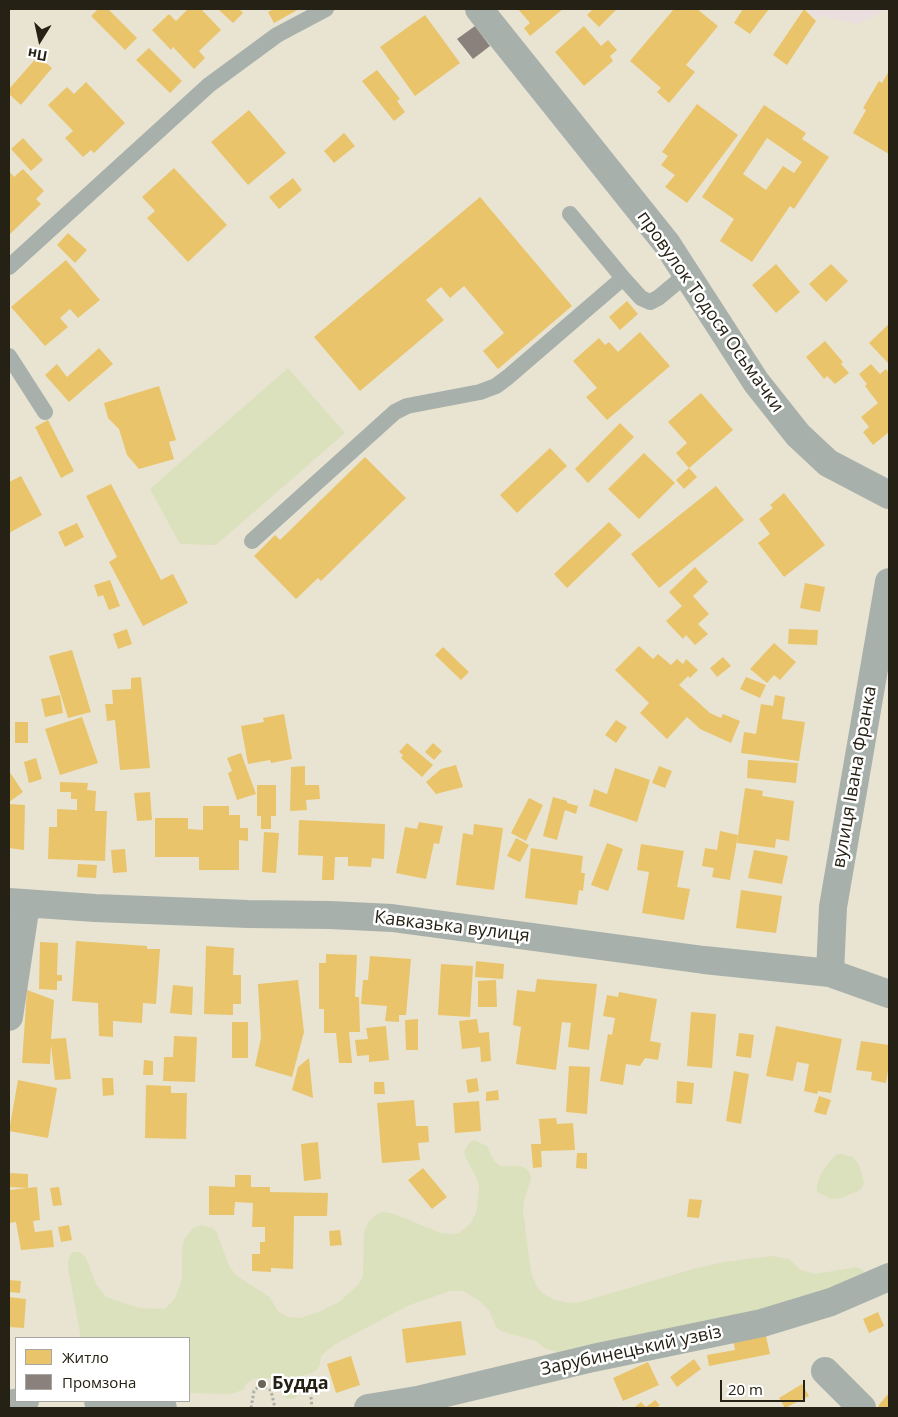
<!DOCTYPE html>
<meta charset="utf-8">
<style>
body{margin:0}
#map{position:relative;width:898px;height:1417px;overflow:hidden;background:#e9e4d1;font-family:"Open Sans",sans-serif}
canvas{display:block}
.frame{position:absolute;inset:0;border:10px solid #252114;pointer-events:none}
.legend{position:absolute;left:15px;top:1337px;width:175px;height:65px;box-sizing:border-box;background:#fff;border:1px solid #a8a6a1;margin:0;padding:6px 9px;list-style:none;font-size:15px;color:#252114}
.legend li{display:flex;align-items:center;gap:10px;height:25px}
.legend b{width:25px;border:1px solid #a8a6a1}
.north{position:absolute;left:15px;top:15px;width:50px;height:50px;-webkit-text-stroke:4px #fff;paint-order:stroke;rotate:190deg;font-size:14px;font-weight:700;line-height:20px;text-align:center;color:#252114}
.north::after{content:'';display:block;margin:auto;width:18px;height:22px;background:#252114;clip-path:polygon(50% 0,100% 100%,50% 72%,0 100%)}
.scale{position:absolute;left:720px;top:1380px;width:85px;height:22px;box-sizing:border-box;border:2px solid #252114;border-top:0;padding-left:6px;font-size:15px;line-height:18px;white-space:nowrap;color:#252114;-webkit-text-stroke:4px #fff;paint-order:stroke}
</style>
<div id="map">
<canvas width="898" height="1417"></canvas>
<div class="frame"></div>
<ul class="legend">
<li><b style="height:14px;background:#e9c46a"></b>Житло</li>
<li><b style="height:14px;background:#8a817c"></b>Промзона</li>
</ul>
<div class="north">Пн</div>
<div class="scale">20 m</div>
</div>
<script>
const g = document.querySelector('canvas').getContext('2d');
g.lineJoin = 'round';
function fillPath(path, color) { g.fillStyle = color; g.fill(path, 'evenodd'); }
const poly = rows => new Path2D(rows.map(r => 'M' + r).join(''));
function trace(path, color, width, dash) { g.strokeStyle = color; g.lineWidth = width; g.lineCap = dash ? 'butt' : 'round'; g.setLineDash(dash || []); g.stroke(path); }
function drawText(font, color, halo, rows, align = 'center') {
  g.font = font + ' "Open Sans",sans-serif'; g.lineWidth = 5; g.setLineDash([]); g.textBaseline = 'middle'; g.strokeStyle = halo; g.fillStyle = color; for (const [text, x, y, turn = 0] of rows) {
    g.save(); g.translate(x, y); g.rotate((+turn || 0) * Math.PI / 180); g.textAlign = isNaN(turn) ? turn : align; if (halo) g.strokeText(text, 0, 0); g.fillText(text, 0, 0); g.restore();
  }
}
fillPath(poly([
 [807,9,888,9,858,24,820,16,817,20]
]), '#eadede');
fillPath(poly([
 [288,368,345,433,216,545,180,544,150,489],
 [474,1140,487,1146,494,1161,500,1166,520,1166,527,1169,530,1173,531,1179,524,1201,523,1210,531,1273,537,1287,544,1294,555,1300,571,1303,581,1302,693,1269,724,1262,755,1258,772,1256,789,1259,801,1270,815,1274,857,1267,863,1270,864,1273,858,1280,760,1311,558,1352,546,1349,536,1341,501,1331,496,1327,489,1310,480,1301,463,1291,450,1291,407,1306,334,1345,321,1356,320,1364,316,1371,305,1375,299,1380,298,1395,294,1399,286,1398,281,1393,276,1381,268,1378,253,1379,246,1384,243,1390,230,1394,189,1393,189,1338,81,1338,69,1273,68,1262,70,1256,73,1252,80,1252,86,1258,96,1284,106,1297,139,1308,164,1309,171,1303,175,1298,182,1280,182,1253,184,1239,193,1228,202,1225,212,1228,216,1231,229,1266,236,1275,269,1297,279,1312,288,1317,300,1318,319,1312,339,1302,359,1284,363,1276,364,1232,369,1221,377,1214,383,1212,394,1214,441,1233,452,1234,459,1233,471,1223,477,1210,479,1189,478,1181,466,1158,464,1152,469,1143],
 [837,1154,841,1154,853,1157,859,1165,864,1182,862,1188,858,1191,841,1198,831,1199,817,1192,817,1184,820,1176,829,1162]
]), '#dbe1bc');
fillPath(poly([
 [98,9,108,9,137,38,125,50,91,16],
 [188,9,201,9,221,30,199,51,205,58,194,69,173,47,171,50,152,30,169,14,176,21],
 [218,9,239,9,243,13,233,23],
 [274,9,299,9,274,23,268,12],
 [518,9,563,9,530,36,524,28,530,23],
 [593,9,617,9,599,27,587,15],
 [674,9,697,9,718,26,686,65,695,72,669,103,657,92,661,88,630,61],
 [743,9,769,9,750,34,734,23],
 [804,9,816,21,787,65,773,55],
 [425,15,460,63,415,96,380,47],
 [584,26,601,46,608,40,617,50,610,56,613,61,584,86,555,52],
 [149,48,182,81,170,93,136,60],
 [38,56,52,68,21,105,9,94,9,89],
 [377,70,400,99,397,101,405,112,394,121,362,81],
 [889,71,889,154,853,133,866,110,863,108,879,81,882,83],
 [86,82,125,123,94,153,91,150,83,157,65,138,73,131,48,105,67,87,74,94],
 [697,104,738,135,687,203,665,187,675,175,661,165,668,156,662,152],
 [764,105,806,133,802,139,829,157,794,209,790,206,752,262,720,241,734,219,702,197],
 [767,138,802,162,794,173,783,166,766,190,743,174],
 [249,110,286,153,248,185,211,142],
 [344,133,355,146,334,163,324,151],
 [23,138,43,160,31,171,11,149],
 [174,168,227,225,188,262,147,218,155,211,142,197],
 [23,169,44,191,36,199,41,204,9,235,9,171,14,177],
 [293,178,302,190,279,209,269,197],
 [480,197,572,306,498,369,483,351,504,333,464,286,450,298,441,287,426,300,444,320,360,391,314,337],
 [68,233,87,250,75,263,57,245],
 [66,260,100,300,78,318,70,309,60,318,68,327,45,346,11,307],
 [776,264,800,292,776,313,752,285],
 [831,264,848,281,826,302,809,284],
 [627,301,638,314,620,330,609,317],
 [889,324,889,364,869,343],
 [640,332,670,366,607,420,586,397,597,388,573,361,599,338,605,345,609,342,618,352],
 [825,341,843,362,841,364,849,373,835,384,827,376,824,379,806,357],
 [99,348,113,364,69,402,45,375,57,364,67,377],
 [871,364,880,374,886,369,889,373,889,432,873,445,863,432,869,427,861,417,878,403,865,386,867,384,859,374],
 [159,386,176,440,169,442,174,459,139,469,127,455,119,429,108,418,104,403],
 [701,393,733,430,689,468,697,477,684,489,676,480,689,468,676,453,687,443,668,422],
 [48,420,74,471,61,478,35,427],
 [620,423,634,437,588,483,575,469],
 [550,448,567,466,517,513,500,495],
 [644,453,675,483,639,519,608,489],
 [365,457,406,498,321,581,318,578,296,599,254,556,275,535,280,540],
 [21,476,42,515,9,533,9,482],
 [111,484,161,580,173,574,188,603,143,626,109,562,117,557,86,496],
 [716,486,744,520,659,588,631,554],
 [784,493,825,545,784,577,758,543,770,534,759,519,773,508,770,505],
 [609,522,622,535,567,588,554,574],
 [77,523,84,537,65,547,58,532],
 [695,567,708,582,693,596,709,614,698,624,708,634,695,645,686,635,683,639,666,621,682,606,669,592],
 [110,580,120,606,109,610,103,595,98,597,94,585],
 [805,583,825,587,820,612,800,608],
 [127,629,132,644,118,649,113,634],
 [789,629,818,630,817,645,788,644],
 [774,643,796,662,780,680,774,675,767,683,750,669],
 [639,646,653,659,658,654,671,665,677,659,683,664,686,659,698,670,690,678,688,676,679,685,710,713,721,718,723,714,740,721,731,743,700,729,687,717,667,739,640,713,649,703,615,670],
 [443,647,469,672,461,680,435,655],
 [72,650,91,712,68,718,49,656],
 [723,657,731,666,717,677,710,668],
 [141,677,150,768,120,770,115,720,107,721,105,704,113,704,112,690,131,689,131,678],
 [746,677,766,685,760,698,740,689],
 [60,695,63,713,45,717,41,699],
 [775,695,785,697,782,719,805,722,799,761,741,753,744,732,756,734,761,704,773,706],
 [284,714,292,759,271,763,270,760,248,764,241,726,264,722,263,718],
 [82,717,98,763,60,775,45,729],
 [616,720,627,727,616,743,605,735],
 [15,722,28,722,28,743,15,743],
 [407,743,433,765,422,777,401,758,403,755,399,752],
 [433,743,442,751,434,760,425,752],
 [241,753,256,794,237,800,228,773,232,771,227,758],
 [36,758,42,779,29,783,24,762],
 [748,760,798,763,796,783,747,778],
 [456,765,463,787,436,794,426,782,441,769],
 [305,766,305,785,319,785,320,799,306,800,307,810,290,811,291,767],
 [659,766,672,771,665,788,652,783],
 [615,768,650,780,637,822,589,806,594,789,607,794],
 [9,771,23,792,9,802],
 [60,782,88,783,87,790,96,791,95,811,107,811,105,861,48,859,49,827,57,827,57,809,77,810,77,799,71,799,71,792,60,792],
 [257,785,276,785,276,816,271,816,271,829,261,829,261,816,257,816],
 [745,788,763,791,762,796,794,801,789,841,776,839,775,848,737,843],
 [150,792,152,820,137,821,134,793],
 [553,797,567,801,567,803,578,806,576,814,565,810,557,840,543,836],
 [529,798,543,805,526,841,511,833],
 [9,804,25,805,24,850,9,848],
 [203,806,229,806,229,815,240,815,240,828,248,828,248,841,239,840,239,870,199,870,199,857,155,857,155,818,188,818,188,829,203,830],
 [299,820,385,824,384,859,372,858,371,867,348,866,348,857,335,857,334,880,322,880,323,856,298,855],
 [419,822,443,826,439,844,434,843,426,879,396,873,405,827,417,829],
 [474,824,503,828,494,890,456,885,463,833,473,835],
 [720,831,738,835,730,880,712,877,714,868,702,866,705,848,717,850],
 [264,832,279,833,276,873,262,872],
 [516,838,529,845,520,862,507,856],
 [607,843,623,849,608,891,591,885],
 [641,844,684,851,677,887,690,889,684,920,642,913,649,872,637,870],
 [531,848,583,856,581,873,585,873,583,891,579,890,577,905,525,898],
 [125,849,127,872,113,873,111,850],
 [754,850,788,856,782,884,748,878],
 [78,864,97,865,96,878,77,877],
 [741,890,782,896,776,933,736,928],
 [76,941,147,946,147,949,160,949,156,1004,143,1003,142,1023,113,1021,113,1037,99,1036,98,1003,72,1001],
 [40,942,58,943,57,975,62,975,62,981,57,981,57,990,39,989],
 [206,946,234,948,233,975,241,975,241,1004,233,1004,233,1015,204,1014],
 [326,954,357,955,355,997,359,997,360,1032,349,1032,352,1063,339,1063,336,1033,324,1033,324,1009,319,1009,319,963,326,963],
 [370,956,411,959,406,1015,399,1015,399,1022,385,1021,387,1006,361,1004,363,980,368,980],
 [476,961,504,964,503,979,475,977],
 [441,964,473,966,470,1017,438,1015],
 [537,979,597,984,589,1050,568,1047,571,1023,562,1022,556,1070,516,1064,521,1027,513,1025,517,990,535,992],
 [298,980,304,1032,292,1077,255,1066,261,1038,258,984],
 [496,980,497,1007,478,1007,478,981],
 [173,985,193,987,192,1015,170,1013],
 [27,990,54,1000,51,1039,66,1038,71,1079,55,1080,51,1045,50,1064,22,1063],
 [619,992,657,999,650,1041,661,1043,658,1060,645,1058,640,1066,626,1064,623,1085,600,1081,608,1034,612,1035,615,1018,603,1016,607,995,618,997],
 [691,1012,716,1014,712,1068,687,1066],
 [418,1019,418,1050,406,1050,405,1020],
 [477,1019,479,1033,489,1032,491,1061,481,1062,480,1047,462,1049,459,1021],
 [232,1022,248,1022,248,1058,232,1058],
 [386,1026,389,1060,369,1062,369,1055,357,1056,355,1040,368,1039,366,1028],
 [776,1026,842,1039,831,1093,818,1091,817,1094,804,1091,809,1064,797,1062,793,1081,766,1076],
 [739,1033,754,1035,751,1058,736,1056],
 [174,1036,197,1037,195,1082,163,1081,164,1057,173,1057],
 [861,1041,889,1045,889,1064,886,1083,871,1080,872,1072,856,1070],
 [309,1058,313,1098,292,1090,298,1067],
 [144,1060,153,1061,153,1075,143,1075],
 [569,1066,590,1067,587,1114,566,1112],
 [734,1071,749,1074,741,1124,726,1121],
 [102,1078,113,1078,114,1095,103,1096],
 [477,1078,479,1091,468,1093,466,1080],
 [18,1080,57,1088,48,1138,9,1131],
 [677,1081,694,1083,692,1104,676,1103],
 [374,1082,384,1082,385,1094,374,1094],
 [146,1085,171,1086,171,1093,187,1093,186,1139,145,1138],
 [498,1090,499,1100,486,1101,486,1092],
 [819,1096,831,1100,826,1115,814,1112],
 [414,1100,416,1126,428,1126,429,1142,418,1143,420,1160,382,1163,377,1103],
 [479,1101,481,1131,455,1133,453,1103],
 [556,1118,557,1124,573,1123,575,1150,541,1151,542,1167,533,1168,531,1144,541,1144,539,1119],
 [318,1142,321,1179,304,1181,301,1144],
 [577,1153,587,1153,587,1169,576,1168],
 [423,1168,447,1197,432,1209,408,1180],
 [9,1173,28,1174,28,1188,9,1187],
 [235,1175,251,1175,251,1187,270,1187,270,1192,328,1193,327,1216,294,1216,293,1269,271,1268,271,1272,252,1271,252,1254,260,1254,260,1242,265,1242,265,1227,252,1227,253,1203,235,1202,234,1215,209,1215,209,1186,235,1187],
 [37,1187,40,1220,33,1221,35,1232,52,1230,54,1247,21,1250,16,1222,9,1223,9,1190],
 [59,1187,62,1205,53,1206,50,1188],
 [689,1199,702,1200,699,1218,687,1217],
 [69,1225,72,1240,61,1242,58,1227],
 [340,1230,342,1245,330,1246,329,1231],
 [9,1280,21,1281,20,1293,9,1292],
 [9,1297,26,1299,24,1328,9,1327],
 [878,1312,884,1326,869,1333,863,1319],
 [461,1321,466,1355,406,1363,402,1329],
 [765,1332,770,1354,709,1366,707,1355,735,1350,733,1339],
 [351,1356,360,1385,336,1393,327,1364],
 [694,1359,701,1369,677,1387,670,1377],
 [648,1362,659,1385,623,1401,613,1378],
 [802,1384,809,1396,785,1408,779,1398],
 [889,1393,889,1408,880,1408,878,1406],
 [655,1400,660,1405,656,1408,634,1408,641,1402,646,1407]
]), '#e9c46a');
fillPath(poly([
 [475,26,490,46,473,59,457,39]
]), '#8a817c');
trace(poly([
 [311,1397,312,1408],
 [251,1408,254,1391,259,1386,268,1388,271,1391,275,1408]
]), '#acafa8', 3, [2.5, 2.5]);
trace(poly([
 [570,214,623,278],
 [9,267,209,85,277,35,326,9],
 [9,356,45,412],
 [252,541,395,412,407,406,480,392,496,386,508,377,623,278,641,298,650,302,658,298,687,274]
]), '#a8b0ac', 16);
trace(poly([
 [479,9,667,244,756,382,798,435,828,463,889,495],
 [9,902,95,908,248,914,330,915,392,918,704,960,830,973,889,994],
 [830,973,833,907,889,582],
 [9,1017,26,904],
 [825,1371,862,1408],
 [98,1401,163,1408],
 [9,1404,25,1401],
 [368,1408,417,1400,593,1358,762,1323,831,1302,889,1277]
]), '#a8b0ac', 28);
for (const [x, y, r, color] of [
 [262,1384,5,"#6a6556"]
]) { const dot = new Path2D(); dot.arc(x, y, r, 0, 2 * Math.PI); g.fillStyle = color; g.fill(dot); trace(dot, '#fff', 2); }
drawText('18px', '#252114', '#fff', [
 ["провулок Тодося Осьмачки",710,312,55],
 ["вулиця Івана Франка",855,777,-80],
 ["Кавказька вулиця",452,927,7],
 ["Зарубинецький узвіз",631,1351,-12]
]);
drawText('bold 18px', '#252114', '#fff', [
 ["Будда",272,1384]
], 'left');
</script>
